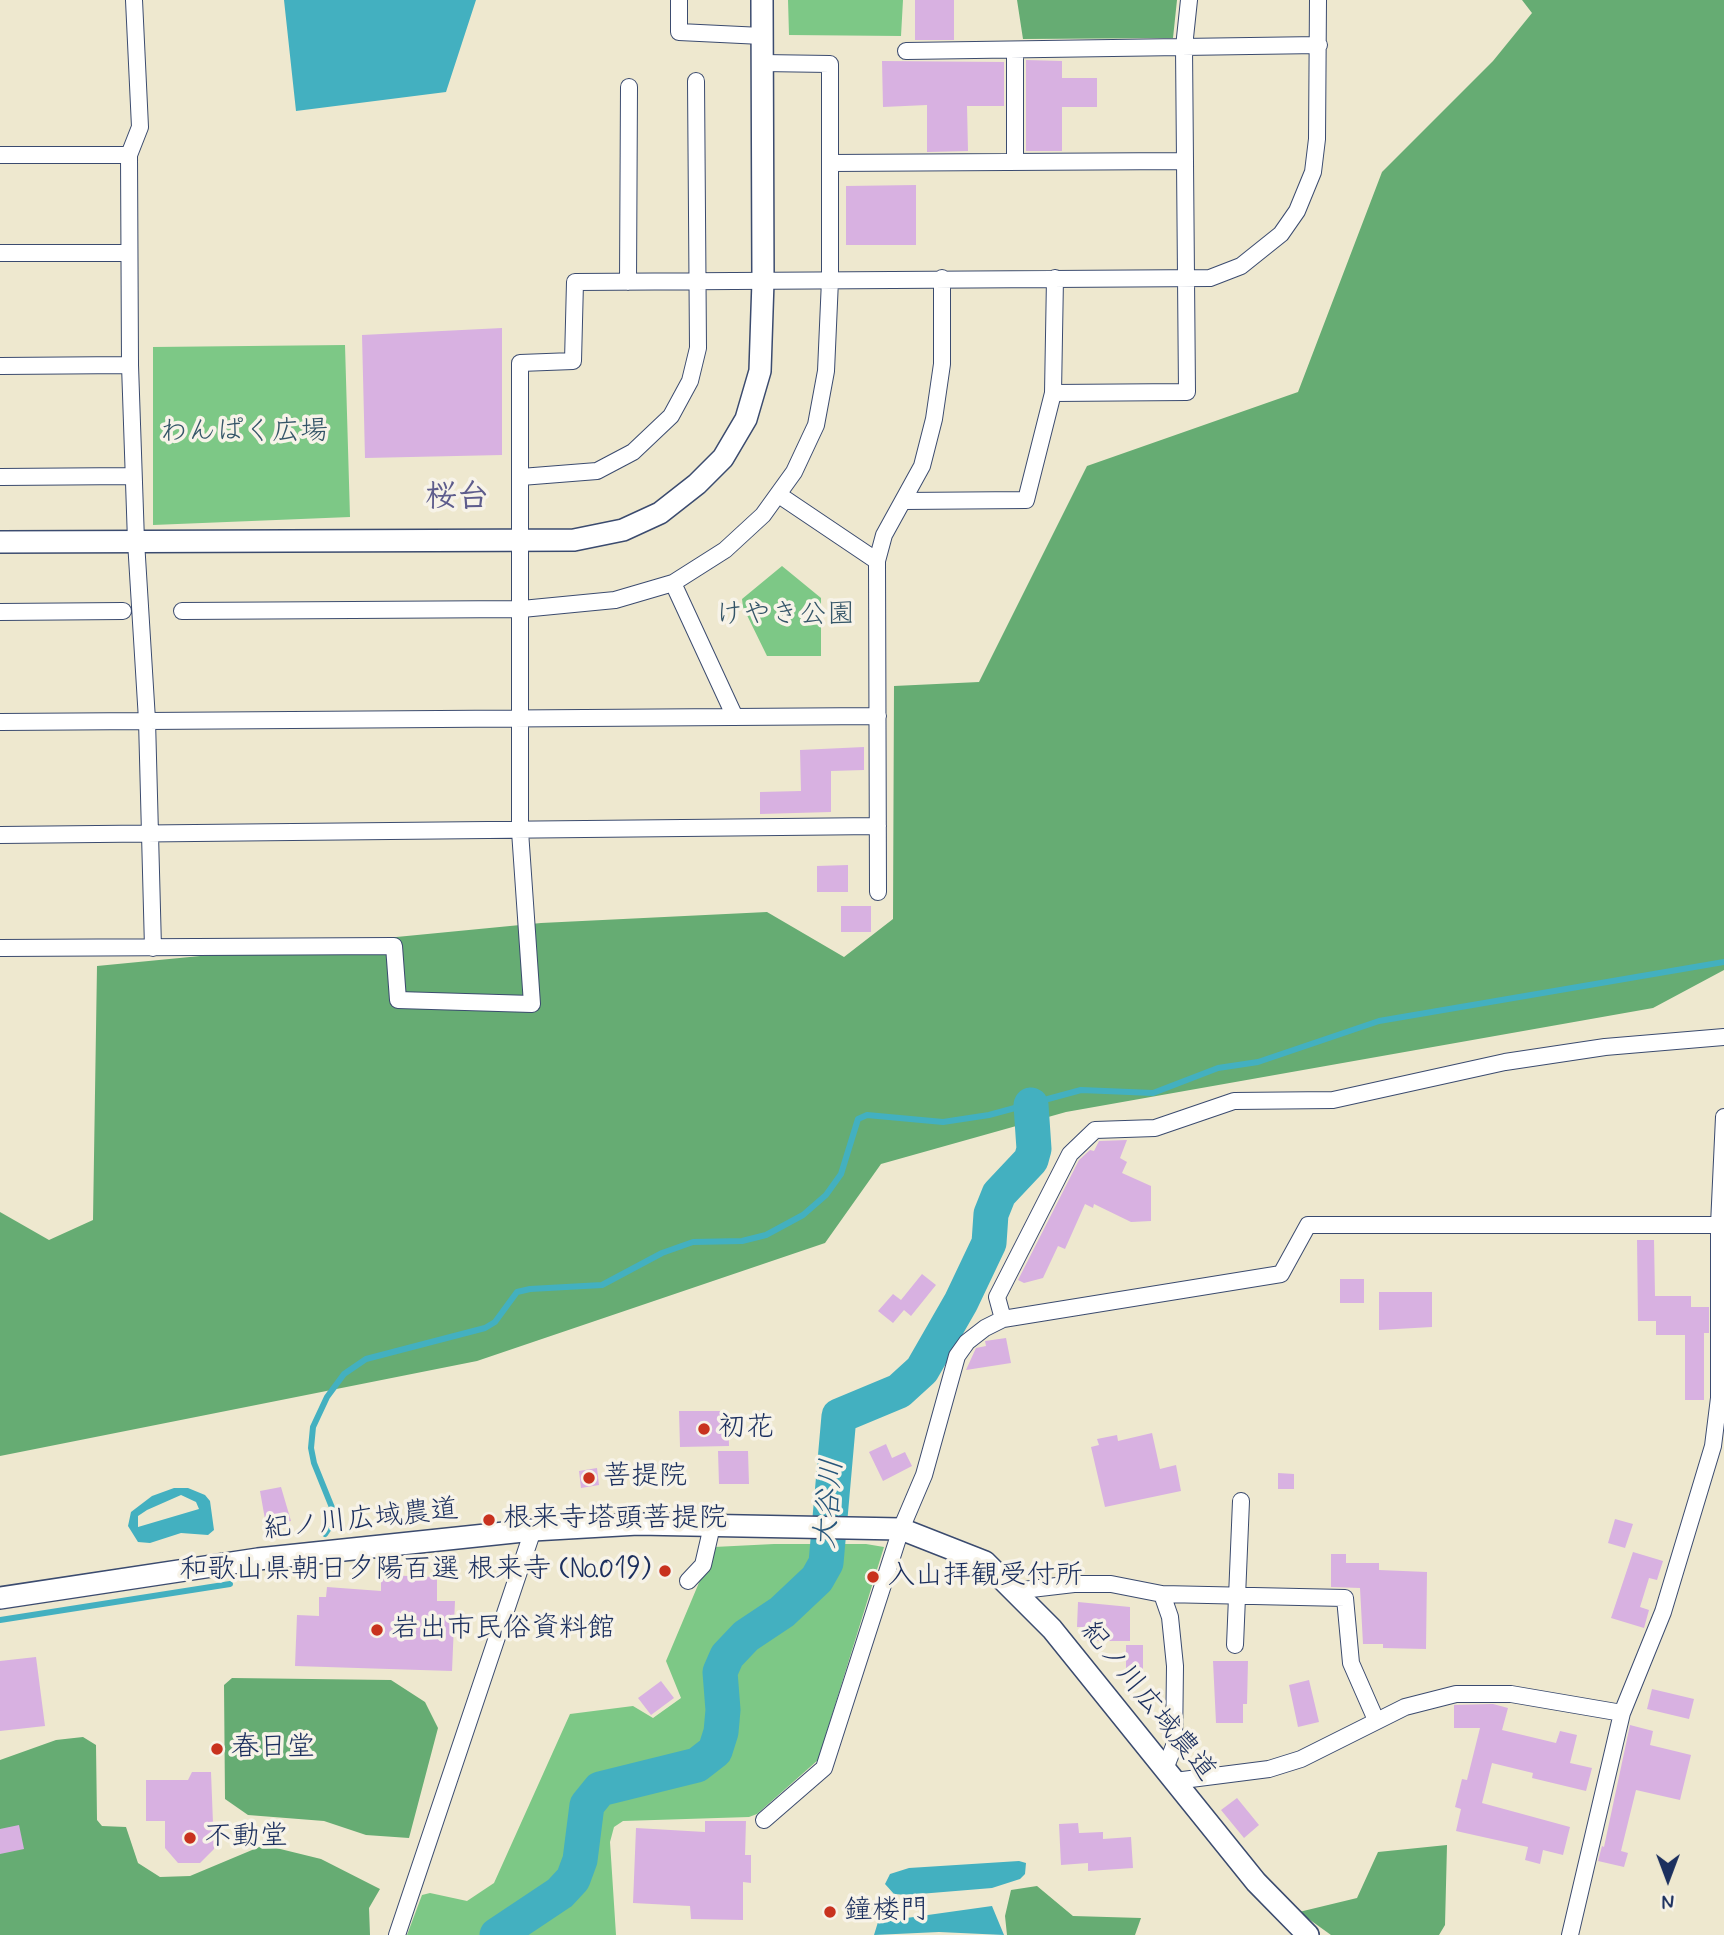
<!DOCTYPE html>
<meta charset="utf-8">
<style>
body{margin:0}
#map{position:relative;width:1724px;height:1935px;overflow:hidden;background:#eee8cf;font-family:Mynerve,sans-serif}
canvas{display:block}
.north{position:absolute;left:1633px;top:1844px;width:70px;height:70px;-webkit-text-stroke:5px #f7f3e8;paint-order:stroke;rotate:180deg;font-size:19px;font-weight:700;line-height:28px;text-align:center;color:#1b2f5e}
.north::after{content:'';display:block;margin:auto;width:24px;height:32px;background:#1b2f5e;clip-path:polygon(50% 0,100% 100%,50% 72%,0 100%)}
</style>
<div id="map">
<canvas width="1724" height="1935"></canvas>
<div class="north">N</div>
</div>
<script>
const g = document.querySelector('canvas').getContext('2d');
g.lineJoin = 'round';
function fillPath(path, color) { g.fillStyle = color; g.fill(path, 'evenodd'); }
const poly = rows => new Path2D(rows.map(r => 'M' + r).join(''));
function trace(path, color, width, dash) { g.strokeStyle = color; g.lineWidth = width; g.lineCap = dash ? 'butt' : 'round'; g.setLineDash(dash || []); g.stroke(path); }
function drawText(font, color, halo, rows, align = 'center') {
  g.font = font + ' Mynerve,"Klee One",sans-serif'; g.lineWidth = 7; g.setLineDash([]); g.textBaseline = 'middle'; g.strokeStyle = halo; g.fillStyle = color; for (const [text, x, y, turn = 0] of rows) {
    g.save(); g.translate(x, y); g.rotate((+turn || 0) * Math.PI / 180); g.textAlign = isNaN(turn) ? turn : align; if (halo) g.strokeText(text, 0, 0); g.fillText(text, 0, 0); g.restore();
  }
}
fillPath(poly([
 [788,0,903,0,901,36,789,35],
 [345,345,350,517,153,525,153,347],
 [782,566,821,598,821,656,767,656,743,607,742,599],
 [774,1544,866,1544,884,1547,818,1760,757,1814,749,1817,623,1821,614,1827,610,1842,616,1935,407,1935,422,1895,430,1893,467,1901,494,1883,570,1714,633,1706,653,1718,681,1698,666,1661,714,1547]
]), '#7dc886');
fillPath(poly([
 [1017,0,1177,0,1173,38,1023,39],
 [1522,0,1724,0,1724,970,1653,1008,1066,1112,881,1164,825,1243,477,1361,0,1456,0,1212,49,1240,93,1220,97,966,541,923,767,912,844,957,893,919,894,686,979,682,1087,466,1298,392,1382,172,1493,61,1532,13],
 [232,1678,391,1680,425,1702,438,1728,409,1838,366,1835,324,1821,248,1815,225,1799,224,1685],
 [83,1737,96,1745,97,1820,102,1826,126,1827,138,1863,160,1877,190,1876,264,1845,321,1859,380,1889,369,1908,370,1935,0,1935,0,1760,56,1740],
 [1447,1845,1445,1925,1439,1935,1331,1935,1299,1912,1357,1898,1378,1852],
 [1037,1886,1073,1916,1141,1918,1135,1935,1007,1935,1005,1916,1011,1890]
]), '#66ac73');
fillPath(poly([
 [284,0,476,0,446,92,296,111],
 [174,1488,188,1488,205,1495,210,1501,214,1530,208,1535,181,1533,150,1543,138,1542,128,1526,131,1512,152,1496],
 [181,1495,196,1502,199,1509,138,1527,138,1516,147,1510],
 [1019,1861,1026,1863,1025,1874,1020,1879,992,1888,907,1895,894,1894,885,1884,890,1874,909,1868],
 [992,1906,1004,1935,939,1932,874,1935,878,1922]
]), '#43b0c0');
trace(poly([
 [325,1534,333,1522,333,1510,314,1463,311,1448,313,1427,327,1397,344,1374,366,1359,485,1328,495,1322,517,1292,530,1289,602,1285,662,1253,693,1242,742,1241,766,1235,803,1215,826,1195,841,1174,858,1119,867,1115,943,1122,989,1115,1081,1090,1153,1093,1218,1068,1258,1062,1379,1021,1724,962],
 [0,1620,230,1584]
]), '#43b0c0', 6);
trace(poly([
 [497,1935,560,1893,573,1879,580,1860,587,1805,600,1789,697,1765,715,1751,721,1732,723,1710,720,1672,727,1656,746,1636,782,1612,817,1579,826,1563,839,1416,899,1391,922,1370,961,1302,989,1243,991,1214,999,1194,1031,1160,1034,1149,1031,1105]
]), '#43b0c0', 35);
fillPath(poly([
 [915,0,954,0,954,40,915,40],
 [1026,60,1062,61,1062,78,1097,78,1097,107,1062,107,1062,151,1026,151],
 [882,61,1004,62,1004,106,967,106,968,151,927,152,927,105,883,107],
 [916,185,916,245,846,245,846,186],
 [502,328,502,455,365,458,362,335],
 [864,747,864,770,831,771,831,812,760,814,760,792,801,791,800,750],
 [848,865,848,892,817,892,817,866],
 [841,906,871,906,871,932,841,932],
 [1127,1140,1120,1158,1127,1162,1122,1173,1151,1186,1151,1221,1131,1222,1094,1204,1093,1208,1085,1204,1065,1249,1058,1246,1043,1278,1024,1283,1018,1280,1079,1160,1090,1150,1094,1151,1099,1141],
 [1637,1240,1654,1240,1655,1296,1691,1296,1691,1307,1709,1307,1709,1333,1704,1333,1704,1400,1685,1400,1685,1335,1656,1335,1656,1321,1638,1321],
 [922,1274,936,1285,911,1316,904,1310,893,1323,878,1311,893,1294,901,1300],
 [1340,1279,1364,1279,1364,1303,1340,1303],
 [1379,1292,1432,1292,1432,1327,1379,1330],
 [1006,1338,1011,1363,966,1370,976,1348,986,1346,985,1341],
 [679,1411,728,1411,729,1446,680,1447],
 [1152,1433,1160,1469,1176,1465,1181,1491,1105,1507,1091,1447,1099,1445,1097,1439,1117,1435,1118,1441],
 [886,1444,892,1458,905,1452,912,1466,883,1481,869,1452],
 [718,1451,748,1451,749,1484,719,1484],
 [597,1468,599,1485,581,1488,579,1471],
 [1278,1473,1294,1474,1294,1489,1278,1489],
 [281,1487,291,1521,266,1525,260,1491],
 [1615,1519,1633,1524,1625,1548,1608,1543],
 [1633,1552,1663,1561,1657,1580,1649,1578,1640,1607,1649,1610,1644,1628,1611,1618],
 [1331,1554,1346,1554,1346,1563,1379,1563,1379,1570,1427,1572,1426,1649,1383,1648,1383,1644,1363,1644,1360,1588,1331,1587],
 [381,1575,437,1577,437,1601,455,1601,452,1671,295,1666,297,1615,319,1616,319,1597,326,1597,327,1587,381,1591],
 [1078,1602,1130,1607,1130,1641,1086,1641,1086,1627,1077,1627],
 [1126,1645,1143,1645,1143,1669,1126,1669],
 [36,1657,45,1726,0,1731,0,1661],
 [1213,1661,1248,1661,1247,1704,1243,1704,1243,1723,1216,1723],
 [1309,1680,1319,1722,1298,1727,1289,1685],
 [661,1681,674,1698,651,1715,638,1698],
 [1652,1689,1694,1699,1689,1719,1647,1709],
 [1493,1704,1508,1708,1502,1730,1556,1743,1560,1731,1577,1735,1570,1763,1592,1768,1586,1791,1532,1778,1533,1773,1492,1763,1482,1803,1570,1827,1563,1855,1543,1850,1540,1864,1525,1860,1528,1847,1456,1831,1461,1809,1455,1807,1462,1779,1467,1780,1480,1728,1454,1728,1454,1705],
 [1630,1725,1653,1731,1650,1745,1691,1755,1680,1800,1636,1790,1621,1851,1628,1853,1624,1867,1598,1861,1602,1846,1604,1847],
 [192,1772,211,1772,214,1849,200,1863,178,1863,165,1848,165,1821,146,1821,146,1780,188,1780],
 [1237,1798,1259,1825,1244,1838,1221,1810],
 [705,1821,746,1821,745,1855,751,1855,751,1883,743,1882,743,1920,691,1919,690,1906,633,1903,636,1828,705,1832],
 [1078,1823,1079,1833,1103,1832,1103,1839,1131,1837,1133,1868,1088,1871,1088,1863,1061,1865,1059,1824],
 [19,1825,24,1849,0,1854,0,1829]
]), '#d8b1e1');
const minor = poly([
 [134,0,140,127,129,155,130,365,136,541,147,720,153,948],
 [679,0,679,32,762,36],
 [906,51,1319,45],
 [0,155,129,155],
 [1015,162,1015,51],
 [830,163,1184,161],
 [0,253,129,253],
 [628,282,629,87],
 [0,366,130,365],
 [1053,393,1187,392,1184,47,1189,0],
 [0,477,133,476],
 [521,477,597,471,633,452,671,416,690,381,698,348,696,81],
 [779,495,877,561],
 [904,501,1026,500,1053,393,1055,278],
 [673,583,734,715],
 [182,611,522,609,615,600,673,583,725,550,763,515,794,472,816,425,826,371,830,280,830,64,762,63],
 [0,612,123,611],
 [0,722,878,716],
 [0,835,878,826],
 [878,892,877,561,884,535,922,466,934,419,942,364,942,278],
 [0,948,394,946,398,1000,532,1004,520,831,520,363,573,361,575,282,1210,278,1241,266,1281,234,1297,211,1313,172,1317,139,1318,0],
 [1003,1319,997,1297,1070,1154,1095,1130,1155,1128,1234,1101,1333,1100,1505,1062,1605,1047,1724,1037],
 [688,1581,703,1565,712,1526],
 [1014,1591,1074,1584,1111,1584,1162,1594,1345,1598,1351,1663,1376,1720],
 [1162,1594,1170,1617,1175,1666,1174,1746,1165,1769],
 [1235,1645,1241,1501],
 [1175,1781,1269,1769,1301,1759,1405,1707,1456,1694,1511,1694,1622,1713],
 [764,1820,824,1768,901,1529,924,1475,957,1356,967,1342,985,1328,1003,1319,1281,1274,1308,1225,1724,1225],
 [397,1935,533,1530],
 [1570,1935,1622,1713,1663,1612,1713,1446,1719,1398,1719,1225,1724,1117]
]);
const tertiary = poly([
 [0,542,574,540,623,530,660,513,697,484,723,458,746,419,760,371,763,281,762,0],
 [0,1598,258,1559,533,1530,638,1524,901,1529,985,1562,1052,1629,1256,1882,1308,1935]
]);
trace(minor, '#3b4b6f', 18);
trace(tertiary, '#3b4b6f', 24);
trace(minor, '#fff', 16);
trace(tertiary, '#fff', 21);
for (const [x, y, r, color] of [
 [704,1429,7,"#c8321e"],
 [589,1478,7,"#c8321e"],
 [489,1520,7,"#c8321e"],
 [665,1571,7,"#c8321e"],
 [873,1577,7,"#c8321e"],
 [377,1630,7,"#c8321e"],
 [217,1749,7,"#c8321e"],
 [190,1838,7,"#c8321e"],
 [830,1912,7,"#c8321e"]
]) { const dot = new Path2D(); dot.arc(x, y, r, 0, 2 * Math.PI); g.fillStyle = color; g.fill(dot); trace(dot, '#f7f3e8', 2.5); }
drawText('28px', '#345568', '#f7f3e8', [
 ["わんぱく広場",244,433],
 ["けやき公園",785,616]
]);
drawText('28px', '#1b2f5e', '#f7f3e8', [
 ["初花",718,1429],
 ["菩提院",603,1478],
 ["根来寺塔頭菩提院",503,1520],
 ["和歌山県朝日夕陽百選 根来寺 (№019)",651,1571,"right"],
 ["入山拝観受付所",887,1577],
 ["岩出市民俗資料館",391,1630],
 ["春日堂",231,1749],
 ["不動堂",204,1838],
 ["鐘楼門",844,1912]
], 'left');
drawText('28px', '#1b2f5e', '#f7f3e8', [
 ["紀ノ川広域農道",361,1521,-6],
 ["紀ノ川広域農道",1147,1702,51]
]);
drawText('italic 30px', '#27567b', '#f7f3e8', [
 ["大谷川",831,1504,-85]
]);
drawText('bold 32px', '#5d5c8c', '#f7f3e8', [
 ["桜台",457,499]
]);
</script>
